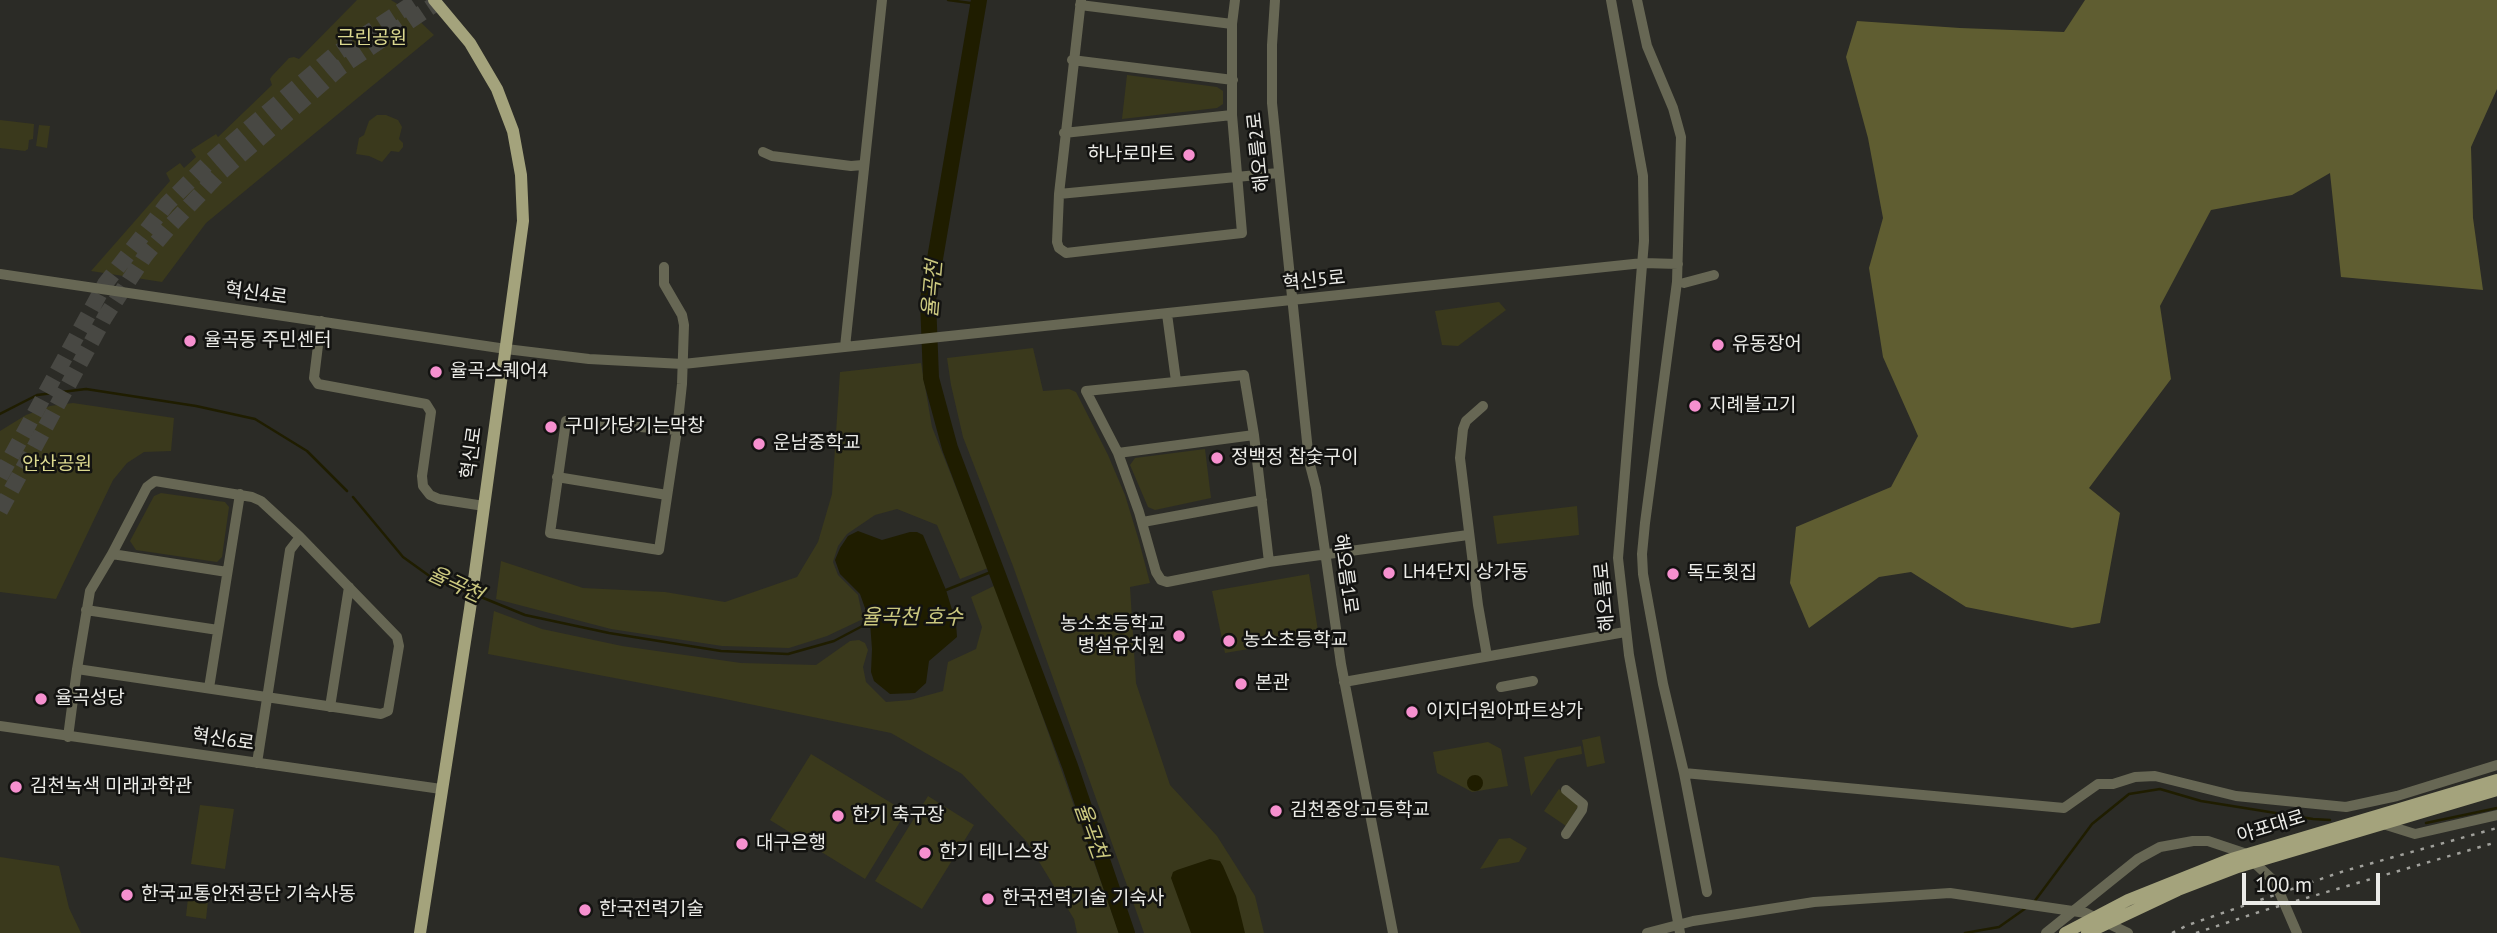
<!DOCTYPE html>
<meta charset="utf-8">
<style>
body{margin:0}
#map{position:relative;width:2497px;height:933px;overflow:hidden;background:#2b2b26;font-family:"PT Sans",sans-serif}
canvas{display:block}
.scale{position:absolute;left:2242px;top:873px;width:138px;height:32px;box-sizing:border-box;border:4px solid #ecece8;border-top:0;padding-left:9px;font-size:21px;line-height:24px;white-space:nowrap;color:#ecece8;-webkit-text-stroke:5px #131311;paint-order:stroke}
</style>
<div id="map">
<canvas width="2497" height="933"></canvas>
<div class="scale">100 m</div>
</div>
<script>
const g = document.querySelector('canvas').getContext('2d');
g.lineJoin = 'round';
function fillPath(path, color) { g.fillStyle = color; g.fill(path, 'evenodd'); }
const poly = rows => new Path2D(rows.map(r => 'M' + r).join(''));
function trace(path, color, width, dash) { g.strokeStyle = color; g.lineWidth = width; g.lineCap = dash ? 'butt' : 'round'; g.setLineDash(dash || []); g.stroke(path); }
function drawText(font, color, halo, rows, align = 'center') {
  g.font = font + ' "PT Sans","Noto Sans KR",sans-serif'; g.lineWidth = 5; g.setLineDash([]); g.textBaseline = 'middle'; g.strokeStyle = halo; g.fillStyle = color; for (const [text, x, y, turn = 0] of rows) {
    g.save(); g.translate(x, y); g.rotate((+turn || 0) * Math.PI / 180); g.textAlign = isNaN(turn) ? turn : align; if (halo) g.strokeText(text, 0, 0); g.fillText(text, 0, 0); g.restore();
  }
}
fillPath(poly([
 [357,0,391,0,409,11,434,35,206,223,162,282,91,271,170,181,166,173,180,163,184,168,196,157,191,150,216,134,218,137,272,85,270,79,272,76,289,58,294,57,299,59],
 [1127,75,1217,87,1223,91,1223,104,1217,108,1122,119],
 [377,115,386,115,398,120,402,127,399,139,403,143,403,147,399,152,391,151,382,162,369,156,356,154,359,138,364,135,369,121],
 [0,120,34,124,33,139,29,140,28,149,25,151,0,148],
 [39,125,50,126,47,148,36,146],
 [1499,302,1506,310,1458,346,1442,345,1435,311],
 [1033,348,1043,391,1069,389,1076,392,1108,455,1125,495,1139,541,1150,583,1130,587,1136,683,1170,785,1217,836,1255,896,1264,933,1144,933,1013,566,963,437,951,385,947,358],
 [921,363,932,427,988,568,960,579,937,525,897,509,875,515,847,534,838,546,833,562,838,575,858,595,863,619,827,636,789,648,722,646,611,629,496,599,501,561,583,588,665,592,725,602,797,577,818,542,832,494,840,372],
 [73,403,174,418,171,451,144,452,127,463,113,480,56,599,0,592,0,431,26,415,50,406],
 [1205,449,1211,498,1155,510,1148,507,1130,465,1135,458],
 [161,493,225,502,229,507,222,557,217,562,136,550,130,541,154,496],
 [1577,506,1579,535,1497,544,1493,516],
 [1309,574,1319,637,1225,653,1212,591],
 [996,585,1119,933,1077,933,1074,919,1027,842,962,774,891,733,720,698,488,654,494,611,542,629,622,646,741,663,816,665,850,641,859,640,865,643,868,650,863,667,866,682,886,702,910,700,943,691,948,662,976,649,982,627,971,597],
 [1600,736,1605,763,1587,767,1582,740],
 [1488,742,1501,749,1508,786,1472,792,1437,773,1433,752],
 [1581,746,1582,754,1557,759,1531,796,1524,757],
 [811,754,906,812,865,879,770,820],
 [1559,789,1579,805,1566,826,1544,811],
 [928,796,974,825,922,909,875,881],
 [200,805,234,809,225,869,191,864],
 [1510,838,1527,848,1519,862,1480,869,1499,839],
 [0,857,59,866,69,908,81,933,0,933],
 [188,898,208,901,206,919,186,916]
]), '#3a391c');
fillPath(poly([
 [2085,0,2497,0,2497,89,2471,147,2473,218,2483,290,2341,277,2330,173,2292,195,2211,210,2160,306,2171,379,2089,488,2120,513,2100,623,2072,628,1966,607,1911,572,1879,577,1809,628,1790,583,1796,527,1891,487,1918,436,1883,357,1869,268,1883,218,1868,138,1846,57,1857,21,1960,28,2064,32]
]), '#5f5d31');
fillPath(poly([
 [858,531,882,540,910,532,917,532,923,535,946,590,956,623,957,637,929,661,926,683,915,693,890,694,874,681,871,672,872,649,870,622,860,594,840,574,835,560,840,548,848,536],
 '1467 783a8 8 0 1 1 16 0a8 8 0 1 1-16 0Z',
 [1210,859,1220,861,1223,866,1236,896,1245,933,1191,933,1171,878,1173,872,1177,870]
]), '#1f1d00');
trace(poly([
 [948,0,978,4],
 [0,414,37,395,86,389,196,406,255,419,307,451,347,491],
 [353,497,403,557,435,580,469,593],
 [946,590,996,570],
 [476,595,525,615,609,633,721,651,788,654,834,641,870,622],
 [2426,823,2497,808],
 [2034,902,2092,824,2129,794,2160,789,2201,801,2313,819,2330,820],
 [1965,933,1999,927,2026,908]
]), '#1f1d00', 2.5);
trace(poly([
 [979,0,928,300,931,378,950,448,1070,766,1127,933]
]), '#1f1d00', 16);
trace(poly([
 [0,477,105,284,167,204,206,165,334,55,418,0],
 [0,511,105,317,145,256,171,225,219,174,341,67,441,0]
]), '#484843', 16, [16, 8]);
trace(poly([
 [1081,0,1059,194,1057,242,1059,248,1066,253,1242,233,1232,115,1232,24,1235,0],
 [1275,0,1272,45,1272,103,1309,461,1316,488,1341,664,1393,933],
 [1611,0,1643,176,1644,241,1618,558,1629,655,1680,933],
 [1637,0,1647,46,1673,108,1681,137,1677,282,1645,523,1642,554,1643,574,1663,684,1684,773,1707,892],
 [1080,5,1232,24],
 [1072,60,1233,80],
 [1064,133,1232,115],
 [763,152,772,156,851,166,863,165],
 [1059,194,1278,173],
 [664,267,664,284,682,315,684,325,682,384,677,430,659,550,550,533,566,421,677,430],
 [0,274,506,349,589,359,683,364,1643,263,1678,264],
 [1684,283,1714,275],
 [1167,314,1176,381],
 [321,321,314,378,318,384,426,404,431,412,422,476,423,486,430,495,439,499,484,506],
 [845,347,882,0],
 [1483,406,1466,421,1463,429,1460,458,1478,605,1487,656],
 [1118,453,1254,435],
 [557,477,667,495],
 [155,481,252,497,261,501,300,537,397,637,399,646,388,711,381,714,77,669,90,591,112,554,147,487,155,481],
 [1143,522,1262,500],
 [112,554,227,572],
 [1269,562,1254,435,1244,375,1086,391,1118,453,1139,512,1156,572,1161,580,1167,582,1269,562,1468,535],
 [86,610,218,630],
 [1344,682,1625,632],
 [1501,687,1533,681],
 [209,688,240,494],
 [330,707,349,587],
 [0,726,441,789],
 [68,737,77,669],
 [257,763,290,550,300,537],
 [1684,773,2064,808,2098,784,2113,784,2135,777,2155,776,2236,796,2346,807,2397,796,2497,765],
 [2383,824,2415,834,2497,815],
 [1566,834,1582,810,1583,804,1566,790],
 [1647,933,1693,921,1814,902,1950,893,2086,913,2128,933],
 [2046,933,2138,859,2160,847,2193,841,2208,841,2244,853,2275,882,2297,933]
]), '#676754', 10);
trace(poly([
 [420,933,470,609,523,221,521,175,513,131,497,89,470,43,434,0],
 [2065,933,2128,900,2228,860,2497,780],
 [2087,933,2178,890,2238,867,2497,790]
]), '#a4a37c', 12);
trace(poly([
 [2172,933,2188,925,2344,871,2497,828],
 [2196,933,2262,911,2497,842]
]), '#a0a09b', 2.5, [3.5, 7]);
for (const [x, y, r, color] of [
 [1189,155,7,"#f690cf"],
 [190,341,7,"#f690cf"],
 [1718,345,7,"#f690cf"],
 [436,372,7,"#f690cf"],
 [1695,406,7,"#f690cf"],
 [551,427,7,"#f690cf"],
 [759,444,7,"#f690cf"],
 [1217,458,7,"#f690cf"],
 [1389,573,7,"#f690cf"],
 [1673,574,7,"#f690cf"],
 [1179,636,7,"#f690cf"],
 [1229,641,7,"#f690cf"],
 [1241,684,7,"#f690cf"],
 [41,699,7,"#f690cf"],
 [1412,712,7,"#f690cf"],
 [16,787,7,"#f690cf"],
 [1276,811,7,"#f690cf"],
 [838,816,7,"#f690cf"],
 [742,844,7,"#f690cf"],
 [925,853,7,"#f690cf"],
 [127,895,7,"#f690cf"],
 [988,899,7,"#f690cf"],
 [585,910,7,"#f690cf"]
]) { const dot = new Path2D(); dot.arc(x, y, r, 0, 2 * Math.PI); g.fillStyle = color; g.fill(dot); trace(dot, '#131311', 2.5); }
drawText('19px', '#dbd88f', '#131311', [
 ["근린공원",372,39],
 ["안산공원",57,465]
]);
drawText('19px', '#ecece8', '#131311', [
 ["해오름2로",1259,152,-96],
 ["혁신5로",1314,281,-6],
 ["혁신4로",256,294,8],
 ["혁신로",472,453,-82],
 ["해오름1로",1345,574,82],
 ["해오름로",1605,597,-95],
 ["혁신6로",223,740,8],
 ["아포대로",2271,827,-17]
]);
drawText('19px', '#ecece8', '#131311', [
 ["하나로마트",1175,155,"right"],
 ["율곡동 주민센터",204,341],
 ["유동장어",1732,345],
 ["율곡스퀘어4",450,372],
 ["지례불고기",1709,406],
 ["구미가당기는막창",565,427],
 ["운남중학교",773,444],
 ["정백정 참숯구이",1231,458],
 ["LH4단지 상가동",1403,573],
 ["독도횟집",1687,574],
 ["농소초등학교",1165,625,"right"],
 ["병설유치원",1165,647,"right"],
 ["농소초등학교",1243,641],
 ["본관",1255,684],
 ["율곡성당",55,699],
 ["이지더원아파트상가",1426,712],
 ["김천녹색 미래과학관",30,787],
 ["김천중앙고등학교",1290,811],
 ["한기 축구장",852,816],
 ["대구은행",756,844],
 ["한기 테니스장",939,853],
 ["한국교통안전공단 기숙사동",141,895],
 ["한국전력기술 기숙사",1002,899],
 ["한국전력기술",599,910]
], 'left');
drawText('italic 21px', '#cbc87f', '#131311', [
 ["율곡천",933,289,-85],
 ["율곡천",455,585,25],
 ["율곡천 호수",912,618],
 ["율곡천",1090,831,70]
]);
</script>
